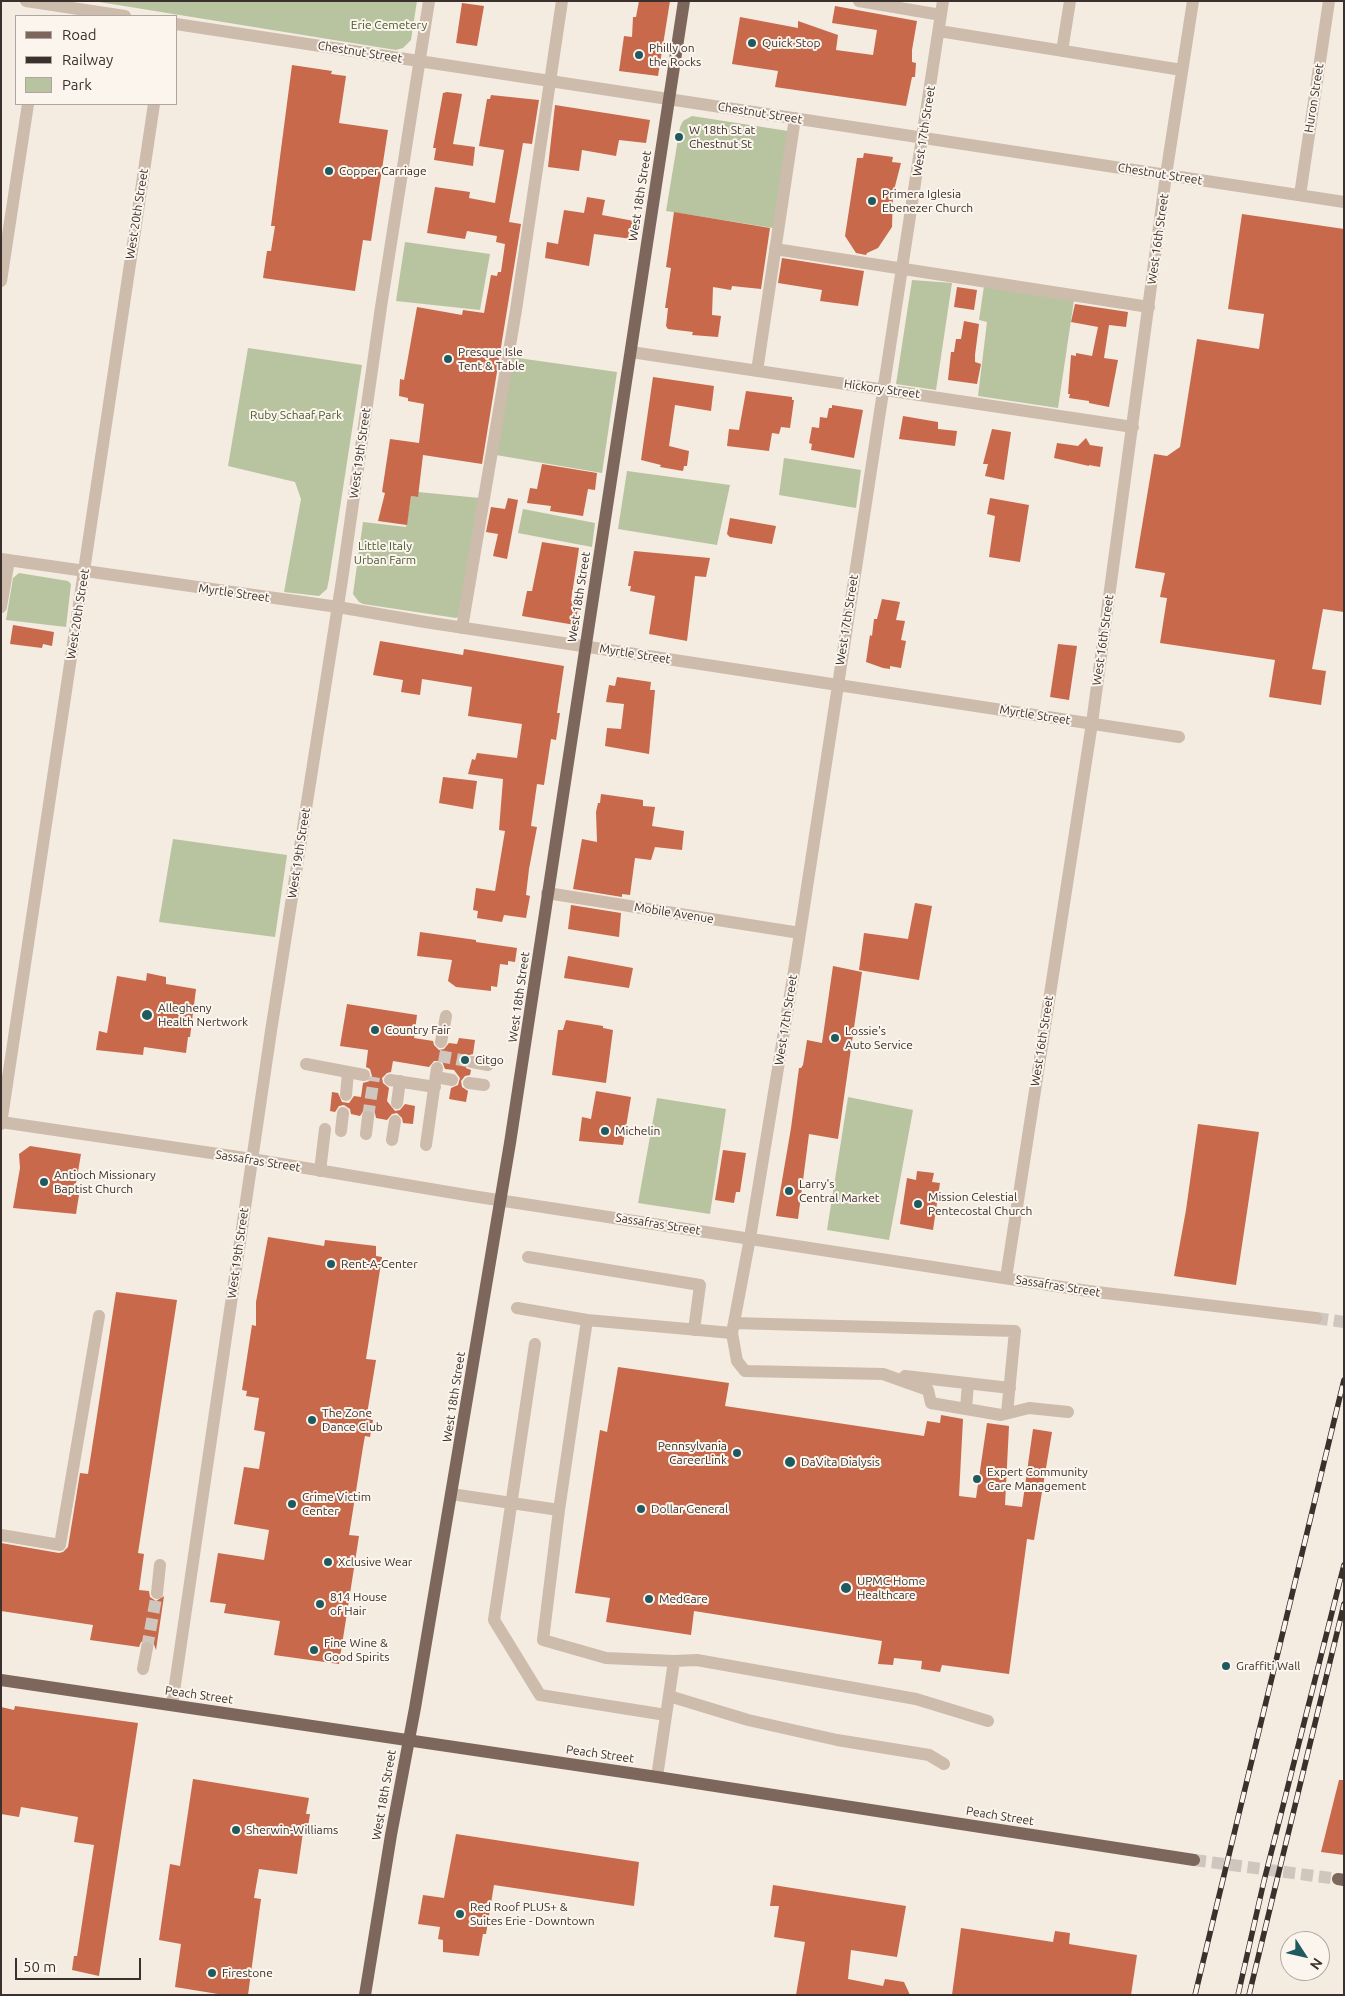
<!DOCTYPE html>
<style>
body{margin:0}
#map{position:relative;width:1345px;height:1996px;overflow:hidden;background:#f4ebe1;font-family:Ubuntu,sans-serif}
canvas{display:block}
.frame{position:absolute;inset:0;border:2px solid #3b302b;pointer-events:none}
.legend{position:absolute;left:15px;top:15px;width:162px;height:90px;box-sizing:border-box;background:#fbf5ee;border:1px solid #aea6a0;margin:0;padding:6px 9px;list-style:none;font-size:15px;color:#3b302b}
.legend li{display:flex;align-items:center;gap:10px;height:25px}
.legend b{width:25px;border:1px solid #aea6a0}
.north{position:absolute;left:1280px;top:1931px;width:50px;height:50px;box-sizing:border-box;background:#fbf5ee;border:1px solid #aea6a0;border-radius:50%;rotate:125deg;font-size:14px;font-weight:700;line-height:20px;text-align:center;color:#3b302b}
.north::after{content:'';display:block;margin:auto;width:18px;height:22px;background:#1f5a5e;clip-path:polygon(50% 0,100% 100%,50% 72%,0 100%)}
.scale{position:absolute;left:15px;top:1958px;width:126px;height:22px;box-sizing:border-box;border:2px solid #3b302b;border-top:0;padding-left:6px;font-size:15px;line-height:18px;white-space:nowrap;color:#3b302b;-webkit-text-stroke:4px #fbf5ee;paint-order:stroke}
</style>
<div id="map">
<canvas width="1345" height="1996"></canvas>
<div class="frame"></div>
<ul class="legend">
<li><b style="height:6px;background:#7d675c"></b>Road</li>
<li><b style="height:6px;background:#3b302b"></b>Railway</li>
<li><b style="height:14px;background:#b8c4a0"></b>Park</li>
</ul>
<div class="north">N</div>
<div class="scale">50 m</div>
</div>
<script>
const g = document.querySelector('canvas').getContext('2d');
g.lineJoin = 'round';
function fillPath(path, color) { g.fillStyle = color; g.fill(path, 'evenodd'); }
const poly = rows => new Path2D(rows.map(r => 'M' + r).join(''));
function trace(path, color, width, dash) { g.strokeStyle = color; g.lineWidth = width; g.lineCap = dash ? 'butt' : 'round'; g.setLineDash(dash || []); g.stroke(path); }
function drawText(font, color, halo, rows, align = 'center') {
  g.font = font + ' Ubuntu,sans-serif'; g.lineWidth = 4; g.setLineDash([]); g.textBaseline = 'middle'; g.strokeStyle = halo; g.fillStyle = color; for (const [text, x, y, turn = 0] of rows) {
    g.save(); g.translate(x, y); g.rotate((+turn || 0) * Math.PI / 180); g.textAlign = isNaN(turn) ? turn : align; if (halo) g.strokeText(text, 0, 0); g.fillText(text, 0, 0); g.restore();
  }
}
fillPath(poly([
 [93,1,417,1,411,40,403,48,396,50],
 [692,116,788,131,773,228,666,211,680,127,683,121],
 [405,242,490,254,480,310,396,301],
 [912,280,952,283,936,390,896,384],
 [984,286,1074,300,1058,408,978,396,987,322,979,320],
 [248,348,362,365,329,579,327,589,319,596,284,592,301,499,295,482,228,466],
 [511,357,617,372,602,473,496,455],
 [784,458,861,470,856,508,779,495],
 [627,471,730,485,717,545,618,529],
 [418,492,480,498,458,617,456,618,363,604,359,602,353,594,363,522,406,527,411,496,417,497],
 [523,509,595,523,592,547,518,533],
 [19,573,68,581,71,584,66,627,6,620,13,578],
 [173,839,287,855,275,937,159,922],
 [848,1097,913,1110,889,1240,827,1230],
 [657,1098,726,1109,710,1214,638,1203]
]), '#b8c4a0');
fillPath(poly([
 [639,1,670,1,658,76,619,71,624,36,632,37,633,17,636,17],
 [462,3,484,6,477,46,456,43],
 [835,6,917,21,912,50,912,62,916,63,915,77,912,77,906,106,775,87,778,71,732,64,740,17,798,28,798,21,838,35,836,50,873,55,877,30,832,23],
 [292,65,332,71,331,74,346,76,339,123,388,130,371,241,363,240,355,291,263,278,267,251,271,251,275,226,271,226],
 [447,92,462,94,453,144,475,147,473,166,434,160,436,148,433,148,443,93],
 [491,95,539,100,532,144,523,143,509,222,521,224,482,464,423,455,418,497,411,496,407,525,378,521,385,493,382,492,390,439,419,443,424,404,408,401,408,398,399,396,400,379,404,380,417,307,462,315,463,310,484,313,491,275,497,276,498,272,501,272,505,244,496,242,497,236,467,231,465,239,427,233,435,187,470,192,469,198,495,203,504,150,479,146,487,99,490,99],
 [555,105,650,120,646,143,619,140,616,156,582,150,579,171,548,167],
 [864,153,893,157,892,162,901,163,893,194,892,227,878,248,867,253,866,255,856,253,845,236,857,158,863,158],
 [587,197,605,200,602,215,634,221,632,239,594,234,589,266,545,258,547,242,558,244,564,210,584,213],
 [674,212,770,228,761,289,732,286,731,290,713,287,712,315,721,316,718,337,692,335,693,332,668,329,666,326,668,308,665,308,671,268,666,267],
 [1242,214,1344,229,1344,612,1323,609,1312,669,1326,671,1321,705,1269,697,1275,660,1160,643,1167,598,1160,597,1165,573,1135,568,1154,454,1167,456,1180,447,1197,339,1259,349,1264,314,1228,309],
 [782,258,864,271,858,306,820,301,822,290,778,283],
 [957,287,977,290,974,310,954,307],
 [1075,304,1128,312,1126,327,1109,325,1104,358,1118,360,1109,407,1089,403,1089,401,1069,398,1070,394,1068,394,1071,355,1076,356,1076,353,1092,356,1098,327,1071,322],
 [964,321,979,324,975,355,975,362,981,364,977,384,948,380,951,352,954,352,956,339,961,339],
 [653,377,714,386,711,411,675,405,669,446,689,451,687,466,684,466,683,471,660,467,661,465,641,460],
 [746,391,792,397,792,400,794,400,790,428,781,427,779,434,772,433,769,451,727,446,729,429,739,430],
 [832,405,863,410,854,458,811,450,812,444,809,443,812,427,819,428,820,417,827,418,829,408,832,408],
 [903,416,938,422,938,429,957,431,955,446,899,439],
 [992,429,1011,432,1004,480,985,476,988,464,983,464],
 [1086,438,1090,445,1103,447,1100,467,1089,465,1089,466,1054,458,1057,443,1078,446],
 [542,464,597,473,595,490,588,489,583,516,550,511,551,506,527,503,530,488,537,489],
 [508,498,518,500,507,559,493,556,498,534,486,532,491,507,505,509],
 [990,498,1029,505,1020,562,989,557,995,516,987,514],
 [730,518,776,526,772,544,730,537,727,534],
 [542,542,579,548,571,601,579,602,575,625,522,616,527,591,532,591],
 [634,551,710,558,706,577,695,576,687,641,649,634,655,596,630,591,631,586,628,586],
 [882,599,900,602,896,620,905,621,901,640,906,641,901,668,890,666,890,669,883,668,866,662,870,635,872,636,874,619,877,619],
 [13,625,54,632,52,646,43,644,42,648,10,644],
 [380,641,463,655,464,649,564,666,557,713,560,713,556,740,551,739,544,785,537,784,531,826,537,827,529,869,526,895,530,896,526,918,504,915,502,922,477,918,478,911,473,910,476,888,495,891,505,831,499,830,503,779,468,774,472,759,475,760,477,753,517,758,522,724,468,716,472,687,422,679,420,695,401,692,403,680,373,675],
 [1058,644,1077,646,1069,700,1050,697],
 [617,677,651,682,650,690,655,690,649,754,605,746,607,728,621,729,624,704,606,702,609,685,615,686],
 [443,777,477,781,473,809,439,803],
 [601,794,643,800,643,806,655,807,652,826,684,831,682,850,655,847,651,860,635,858,630,895,622,894,622,897,573,889,582,839,597,842,596,812,598,803,600,803],
 [915,903,932,906,919,980,859,970,864,933,908,939],
 [571,905,621,913,619,937,568,929],
 [420,932,476,940,476,942,517,948,515,962,508,961,508,965,500,964,497,987,491,986,491,991,456,987,448,981,452,960,417,956],
 [568,956,633,968,629,988,564,978],
 [833,966,862,972,838,1139,809,1134,798,1219,776,1216,791,1128,799,1068,801,1068,803,1065,807,1040,822,1043],
 [147,973,166,977,166,984,196,989,190,1037,188,1037,186,1053,144,1047,143,1055,96,1050,99,1031,107,1033,117,976,146,981],
 [347,1004,417,1015,414,1038,433,1041,434,1045,439,1050,444,1049,449,1043,457,1044,459,1038,475,1040,473,1054,466,1056,464,1061,466,1068,471,1070,470,1075,465,1076,461,1081,462,1087,468,1091,466,1102,449,1099,451,1088,458,1085,460,1078,454,1070,445,1069,442,1061,434,1061,429,1067,393,1061,391,1072,387,1073,382,1078,383,1083,389,1088,387,1101,395,1111,400,1110,405,1104,415,1106,413,1124,403,1123,402,1118,397,1113,392,1114,387,1120,376,1118,375,1113,369,1109,364,1110,360,1116,351,1114,350,1109,344,1105,339,1106,335,1112,330,1111,332,1092,338,1093,342,1102,349,1103,354,1096,361,1097,363,1083,370,1081,372,1076,370,1069,366,1067,368,1050,340,1046],
 [566,1020,603,1026,603,1028,613,1030,606,1083,552,1075,558,1030,563,1030],
 [596,1091,631,1097,623,1145,579,1141,582,1117,591,1119],
 [1198,1124,1259,1132,1236,1285,1174,1276,1186,1210],
 [30,1146,81,1154,74,1195,79,1195,76,1214,13,1208,20,1168,19,1154],
 [723,1150,746,1153,740,1192,736,1192,734,1203,715,1200],
 [917,1171,934,1173,932,1182,940,1183,933,1230,900,1224,907,1178,916,1180],
 [268,1237,324,1246,325,1240,376,1246,376,1256,382,1257,366,1359,376,1360,368,1408,368,1419,373,1420,370,1437,365,1436,363,1447,349,1535,359,1536,339,1664,274,1655,280,1621,224,1613,226,1604,210,1602,218,1553,264,1560,269,1530,234,1524,244,1467,259,1469,265,1432,254,1430,259,1398,246,1396,247,1391,242,1390,252,1325,256,1326,256,1302],
 [116,1292,177,1300,138,1553,144,1554,139,1590,149,1591,150,1597,156,1601,164,1596,156,1650,153,1642,148,1640,141,1642,139,1647,90,1640,93,1625,1,1611,1,1543,59,1553,63,1552,68,1547,80,1473,88,1474],
 [618,1367,729,1383,725,1406,924,1436,927,1421,940,1423,941,1415,963,1419,959,1496,976,1498,987,1423,1009,1426,1005,1505,1022,1507,1033,1429,1052,1432,1034,1540,1027,1539,1009,1674,942,1665,940,1672,921,1669,922,1661,894,1658,893,1665,878,1664,882,1641,694,1611,691,1635,606,1622,610,1598,575,1593,600,1430,607,1432],
 [15,1706,138,1723,99,1976,72,1970,74,1956,77,1956,94,1845,74,1842,78,1817,21,1807,19,1817,1,1814,1,1707,14,1710],
 [193,1779,309,1798,306,1814,310,1814,307,1833,303,1832,297,1874,259,1869,254,1898,261,1899,248,1995,224,1995,175,1987,181,1944,159,1940,170,1864,180,1866],
 [1339,1780,1344,1780,1344,1855,1321,1852],
 [456,1834,639,1862,634,1906,494,1885,486,1934,483,1934,479,1956,443,1952,443,1940,438,1939,440,1927,418,1924,423,1895,444,1898],
 [773,1885,906,1906,897,1957,851,1950,848,1979,883,1986,885,1979,904,1982,910,1995,796,1995,805,1942,774,1937,779,1906,770,1906],
 [961,1928,1053,1942,1055,1931,1070,1933,1069,1944,1137,1955,1131,1995,952,1995]
]), '#c8694b');
trace(poly([
 [439,1056,472,1062],
 [368,1117,374,1077],
 [1316,1318,1344,1322],
 [147,1648,157,1593]
]), '#cfc6bd', 12, [12, 6]);
trace(poly([
 [1194,1860,1338,1879]
]), '#cfc6bd', 12, [12, 6]);
trace(poly([
 [26,1,125,16],
 [859,1,941,15],
 [176,24,1344,202],
 [939,31,1182,70],
 [1062,51,1070,1],
 [1300,195,1329,1],
 [775,249,1149,307],
 [1,281,28,104],
 [631,352,1133,427],
 [757,371,795,118],
 [1,559,338,607,425,622,1179,737],
 [1,607,9,560],
 [462,628,516,310,562,1],
 [547,893,800,933],
 [441,1042,446,1016],
 [472,1062,488,1065],
 [306,1064,364,1075],
 [436,1077,452,1080],
 [390,1080,435,1087],
 [469,1083,484,1085],
 [346,1095,348,1072],
 [397,1103,400,1081],
 [1,1122,252,1159,472,1196,1088,1291,1316,1318],
 [1,1124,154,104],
 [341,1131,343,1113],
 [366,1134,368,1117],
 [392,1140,395,1121],
 [426,1145,437,1068],
 [320,1171,325,1129],
 [528,1257,700,1285,694,1330],
 [1006,1278,1092,723,1166,175,1193,1],
 [517,1308,587,1320],
 [734,1323,1015,1331,1007,1413],
 [732,1333,737,1361,745,1371,883,1374,928,1390,931,1403,1001,1415,1029,1408,1068,1412],
 [535,1344,494,1620,540,1695,666,1715],
 [905,1376,1010,1388],
 [966,1409,968,1383],
 [451,1494,559,1510,543,1640,606,1658,674,1661,657,1777],
 [559,1510,587,1320,732,1333,750,1238,796,959,943,1],
 [1,1535,60,1545,99,1316],
 [157,1593,160,1565],
 [674,1661,697,1660,916,1699,988,1721],
 [143,1669,147,1648],
 [669,1696,748,1720,837,1740,929,1755,944,1764],
 [172,1705,271,1031,342,580,381,307,429,1]
]), '#cdbbac', 12);
trace(poly([
 [1,1680,657,1777,1194,1860],
 [1338,1879,1344,1880],
 [365,1995,391,1835,415,1708,510,1143,684,1]
]), '#7d675c', 12);
const rail = poly([
 [1195,1995,1344,1380],
 [1238,1995,1264,1881,1344,1565],
 [1249,1995,1344,1604]
]);
trace(rail, '#3b302b', 5.5);
trace(rail, '#fbf5ee', 4, [11]);
for (const [x, y, r, color] of [
 [752,43,5,"#1f5a5e"],
 [639,55,5,"#1f5a5e"],
 [679,137,5,"#1f5a5e"],
 [329,171,5,"#1f5a5e"],
 [872,201,5,"#1f5a5e"],
 [448,359,5,"#1f5a5e"],
 [147,1015,6,"#1f5a5e"],
 [375,1030,5,"#1f5a5e"],
 [835,1038,5,"#1f5a5e"],
 [465,1060,5,"#1f5a5e"],
 [605,1131,5,"#1f5a5e"],
 [44,1182,5,"#1f5a5e"],
 [789,1191,5,"#1f5a5e"],
 [918,1204,5,"#1f5a5e"],
 [331,1264,5,"#1f5a5e"],
 [312,1420,5,"#1f5a5e"],
 [737,1453,5,"#1f5a5e"],
 [790,1462,6,"#1f5a5e"],
 [977,1479,5,"#1f5a5e"],
 [292,1504,5,"#1f5a5e"],
 [641,1509,5,"#1f5a5e"],
 [328,1562,5,"#1f5a5e"],
 [846,1588,6,"#1f5a5e"],
 [649,1599,5,"#1f5a5e"],
 [320,1604,5,"#1f5a5e"],
 [314,1650,5,"#1f5a5e"],
 [1226,1666,5,"#1f5a5e"],
 [236,1830,5,"#1f5a5e"],
 [460,1914,5,"#1f5a5e"],
 [212,1973,5,"#1f5a5e"]
]) { const dot = new Path2D(); dot.arc(x, y, r, 0, 2 * Math.PI); g.fillStyle = color; g.fill(dot); trace(dot, '#fbf5ee', 2); }
drawText('12px', '#4a5a2e', '#fbf5ee', [
 ["Erie Cemetery",389,25],
 ["Ruby Schaaf Park",296,415],
 ["Little Italy",385,546],
 ["Urban Farm",385,560]
]);
drawText('12px', '#3b302b', '#fbf5ee', [
 ["Quick Stop",762,43],
 ["Philly on",649,48],
 ["the Rocks",649,62],
 ["W 18th St at",689,130],
 ["Chestnut St",689,144],
 ["Copper Carriage",339,171],
 ["Primera Iglesia",882,194],
 ["Ebenezer Church",882,208],
 ["Presque Isle",458,352],
 ["Tent & Table",458,366],
 ["Allegheny",158,1008],
 ["Health Nertwork",158,1022],
 ["Country Fair",385,1030],
 ["Lossie's",845,1031],
 ["Auto Service",845,1045],
 ["Citgo",475,1060],
 ["Michelin",615,1131],
 ["Antioch Missionary",54,1175],
 ["Baptist Church",54,1189],
 ["Larry's",799,1184],
 ["Central Market",799,1198],
 ["Mission Celestial",928,1197],
 ["Pentecostal Church",928,1211],
 ["Rent-A-Center",341,1264],
 ["The Zone",322,1413],
 ["Dance Club",322,1427],
 ["Pennsylvania",727,1446,"right"],
 ["CareerLink",727,1460,"right"],
 ["DaVita Dialysis",801,1462],
 ["Expert Community",987,1472],
 ["Care Management",987,1486],
 ["Crime Victim",302,1497],
 ["Center",302,1511],
 ["Dollar General",651,1509],
 ["Xclusive Wear",338,1562],
 ["UPMC Home",857,1581],
 ["Healthcare",857,1595],
 ["814 House",330,1597],
 ["of Hair",330,1611],
 ["MedCare",659,1599],
 ["Fine Wine &",324,1643],
 ["Good Spirits",324,1657],
 ["Graffiti Wall",1236,1666],
 ["Sherwin-Williams",246,1830],
 ["Red Roof PLUS+ &",470,1907],
 ["Suites Erie - Downtown",470,1921],
 ["Firestone",222,1973]
], 'left');
drawText('12px', '#3b302b', '#fbf5ee', [
 ["Chestnut Street",360,52,9],
 ["Huron Street",1314,98,-81],
 ["Chestnut Street",760,113,9],
 ["West 17th Street",924,131,-81],
 ["Chestnut Street",1160,174,9],
 ["West 18th Street",640,196,-81],
 ["West 20th Street",137,214,-81],
 ["West 16th Street",1158,239,-82],
 ["Hickory Street",882,389,8],
 ["West 19th Street",360,453,-82],
 ["Myrtle Street",234,593,8],
 ["West 18th Street",579,597,-81],
 ["West 20th Street",78,614,-81],
 ["West 17th Street",847,620,-81],
 ["West 16th Street",1103,640,-82],
 ["Myrtle Street",635,654,9],
 ["Myrtle Street",1035,715,9],
 ["West 19th Street",299,853,-81],
 ["Mobile Avenue",674,913,9],
 ["West 18th Street",519,997,-82],
 ["West 17th Street",786,1020,-81],
 ["West 16th Street",1042,1041,-81],
 ["Sassafras Street",258,1161,9],
 ["Sassafras Street",658,1224,9],
 ["West 19th Street",238,1253,-82],
 ["Sassafras Street",1058,1286,9],
 ["West 18th Street",454,1397,-81],
 ["Peach Street",199,1695,8],
 ["Peach Street",600,1754,8],
 ["West 18th Street",384,1795,-80],
 ["Peach Street",1000,1816,9]
]);
</script>
